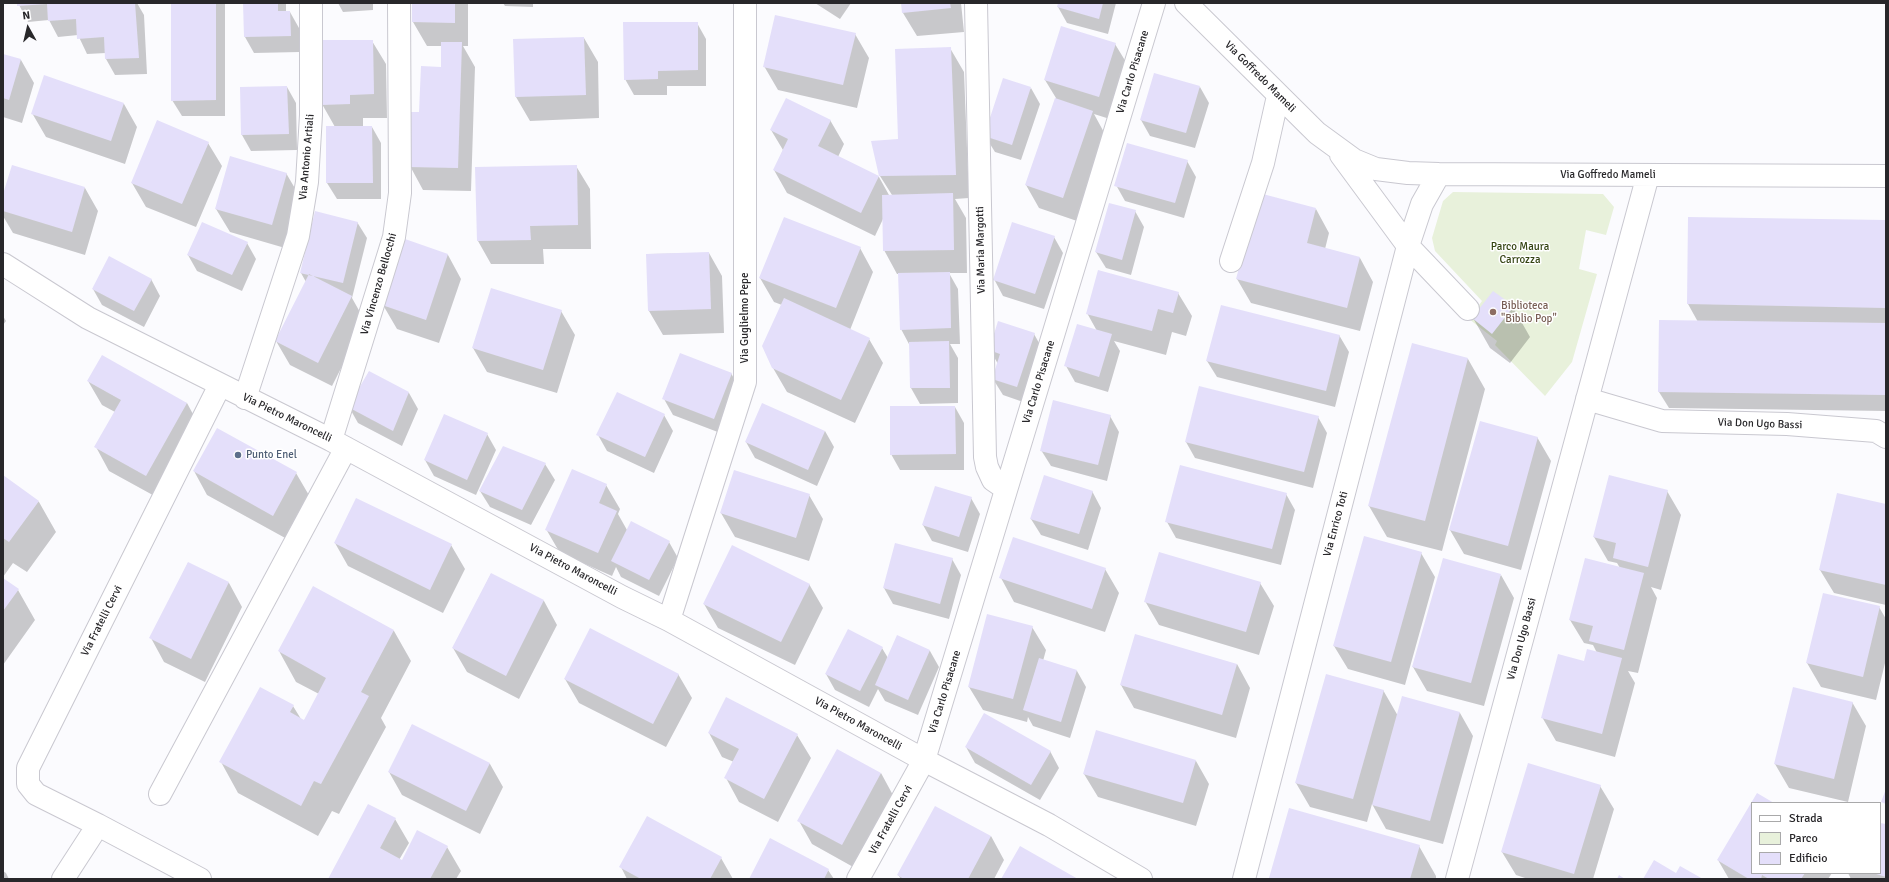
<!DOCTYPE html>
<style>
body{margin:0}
#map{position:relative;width:1889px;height:882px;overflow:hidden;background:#fbfbfe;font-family:Signika,sans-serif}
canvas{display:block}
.frame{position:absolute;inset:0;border:4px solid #28272a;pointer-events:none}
.legend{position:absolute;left:1751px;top:802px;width:130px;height:72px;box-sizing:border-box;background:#fff;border:1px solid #a9a9aa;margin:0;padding:5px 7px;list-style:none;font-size:12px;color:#28272a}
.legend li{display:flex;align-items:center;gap:8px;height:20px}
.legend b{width:20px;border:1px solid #a9a9aa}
.north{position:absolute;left:8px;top:8px;width:40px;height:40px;-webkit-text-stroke:3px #fff;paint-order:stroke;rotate:352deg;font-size:11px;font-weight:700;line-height:16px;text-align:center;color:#28272a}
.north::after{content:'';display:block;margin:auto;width:14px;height:18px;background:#28272a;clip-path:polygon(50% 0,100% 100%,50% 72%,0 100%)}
</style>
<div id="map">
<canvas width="1889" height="882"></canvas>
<div class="frame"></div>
<ul class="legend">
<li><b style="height:5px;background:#fff"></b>Strada</li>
<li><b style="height:11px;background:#e8f1db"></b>Parco</li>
<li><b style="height:11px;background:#e4dffa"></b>Edificio</li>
</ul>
<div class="north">N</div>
</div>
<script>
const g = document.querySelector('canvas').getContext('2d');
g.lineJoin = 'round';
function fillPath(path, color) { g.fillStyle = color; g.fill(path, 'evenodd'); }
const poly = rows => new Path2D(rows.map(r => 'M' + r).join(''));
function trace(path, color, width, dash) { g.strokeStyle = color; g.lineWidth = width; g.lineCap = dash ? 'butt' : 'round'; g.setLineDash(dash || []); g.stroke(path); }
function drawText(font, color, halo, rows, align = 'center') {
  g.font = font + ' Signika,sans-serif'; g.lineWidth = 3; g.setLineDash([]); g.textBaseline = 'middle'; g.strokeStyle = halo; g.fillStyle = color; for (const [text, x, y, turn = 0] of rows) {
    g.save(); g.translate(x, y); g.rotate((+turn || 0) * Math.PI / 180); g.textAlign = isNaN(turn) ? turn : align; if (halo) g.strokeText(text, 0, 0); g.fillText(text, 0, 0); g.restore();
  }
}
fillPath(poly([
 [1453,192,1603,194,1614,207,1606,235,1586,230,1579,269,1597,274,1572,362,1545,396,1495,345,1497,341,1469,319,1482,301,1435,251,1432,238,1443,201]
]), '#e8f1db');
fillPath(poly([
 [18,3,137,3,144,15,147,74,115,75,106,59,106,53,87,54,78,35,58,37,49,20,28,22],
 [172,3,225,3,225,116,182,116,172,100],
 [244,3,286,3,286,12,290,12,299,28,300,52,254,53,245,37],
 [338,3,373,3,373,10,343,12],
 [413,3,468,3,468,46,463,46,475,67,471,191,423,190,410,166,420,113,442,68,442,46,427,46,413,22],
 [503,3,533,3,533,7,505,6],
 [815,3,851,3,840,19],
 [902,3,961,3,964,32,917,36,903,13],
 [1059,3,1116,3,1108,34,1067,23,1058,7],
 [697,23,706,39,706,86,667,86,667,95,634,95,625,79],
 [855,34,869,58,857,108,778,90,764,66],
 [584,38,598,62,599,118,530,121,516,97,514,40],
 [372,41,386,64,387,118,363,118,363,127,372,127,381,143,381,199,337,199,327,183,335,127,322,104],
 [1115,44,1129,67,1113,120,1094,114,1106,136,1077,221,1039,208,1026,185,1056,98,1045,80],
 [950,48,964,72,969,198,955,199,966,218,967,273,949,273,958,289,960,344,950,344,958,358,958,403,920,404,911,388,910,346,901,329,899,274,897,274,884,250,883,219,875,236,787,193,774,170,783,150,771,130,830,120,844,144,838,157,879,177,889,195,892,195,880,176],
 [3,55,21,60,34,83,22,123,3,117],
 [287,87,296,103,297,150,251,151,242,135,241,88],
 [1200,87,1209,103,1195,148,1150,136,1141,120],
 [1031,88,1040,104,1021,160,995,152,985,136],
 [124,104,137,127,125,164,46,137,32,113],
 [208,143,222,166,196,227,146,207,132,183],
 [1187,161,1196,177,1184,218,1125,201,1116,185],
 [576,166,590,189,591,249,543,249,544,264,491,264,478,241],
 [286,173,300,197,285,248,230,232,216,209],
 [85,188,98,211,85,255,13,233,3,216,3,197],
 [1316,209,1329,233,1325,249,1360,258,1373,282,1360,331,1251,303,1237,279],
 [1135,211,1144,227,1131,275,1106,268,1096,252],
 [1886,221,1886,411,1669,408,1659,392,1660,321,1698,322,1688,304],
 [357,222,367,238,352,298,365,321,332,386,290,365,276,341,306,282,301,273],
 [1054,237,1063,253,1044,309,1003,296,994,279],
 [405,240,448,255,461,279,439,343,397,329,383,305],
 [247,243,256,259,242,291,197,271,188,255],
 [860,248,873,272,850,330,869,339,883,363,855,423,787,392,773,368,782,305,774,302,760,278],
 [709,253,722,276,724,333,663,335,649,311,647,254],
 [151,279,160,296,144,327,102,305,93,289],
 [1178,293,1192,316,1186,336,1172,332,1166,355,1114,341,1120,351,1108,392,1075,382,1066,366,1097,331,1087,313],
 [1513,307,1530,337,1510,363,1490,348,1473,318],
 [561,311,575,335,557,393,487,372,473,348],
 [3,316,6,321,3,325],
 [1034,334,1043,350,1026,403,1003,395,993,379,998,364,990,350],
 [1339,335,1349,352,1335,407,1217,377,1207,361],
 [1413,344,1468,359,1485,389,1442,551,1387,537,1369,506],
 [369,372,409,393,418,409,402,446,358,423,349,407],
 [731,373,740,390,723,434,673,415,664,399],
 [88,381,187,403,200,427,160,499,109,471,96,447,115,412,102,405],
 [955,407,964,423,964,470,900,470,891,454],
 [664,415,673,431,654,473,607,451,598,435],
 [1110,416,1119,432,1107,481,1051,466,1041,450],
 [1318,417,1327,433,1313,488,1195,458,1186,442],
 [825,431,834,447,817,486,755,458,746,442],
 [487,434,496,450,476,495,434,476,425,460],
 [1537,437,1551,461,1521,570,1464,554,1450,530],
 [545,464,555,480,531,525,490,507,480,491],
 [194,471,296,473,310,497,287,539,207,495],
 [3,476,39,502,56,532,27,572,13,563,3,577],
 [606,485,620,509,618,514,627,530,669,542,678,558,659,596,621,577,616,567,612,576,560,553,546,529],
 [1092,491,1101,508,1088,550,1041,535,1031,519],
 [1667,491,1681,515,1661,590,1651,587,1657,598,1638,673,1628,671,1635,683,1615,757,1556,741,1542,717,1584,662,1597,653,1593,645,1584,643,1570,620,1620,568,1617,563,1608,561,1594,537],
 [1286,494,1295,510,1281,565,1176,538,1167,522],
 [809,495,823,519,809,561,735,537,721,513],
 [971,498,980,514,968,552,932,541,923,525],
 [1886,505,1886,605,1834,593,1820,570],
 [335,543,451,545,465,569,443,613,348,566],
 [1421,553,1435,577,1405,685,1348,669,1334,646],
 [952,559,961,575,949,619,893,604,884,588],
 [188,563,229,583,242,607,205,682,164,662,151,638],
 [1105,569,1119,593,1105,632,1014,602,1001,578],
 [491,574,544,601,557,625,519,699,467,672,453,648],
 [1501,575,1514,598,1484,706,1427,691,1413,667],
 [3,579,18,590,35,620,3,665],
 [1260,583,1274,606,1259,655,1159,625,1145,601],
 [809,584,823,608,795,665,718,628,704,604],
 [313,588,394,631,411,661,381,718,386,727,339,814,332,811,318,836,238,793,221,762,293,706,301,719,304,721,319,694,296,682,279,651],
 [1879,607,1886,619,1886,659,1876,700,1821,687,1807,663],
 [1032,627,1046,650,1043,661,1077,671,1086,687,1070,738,1033,726,1028,717,1027,722,983,710,969,687],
 [897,637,930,651,939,667,918,715,885,701,878,689,869,707,835,690,826,674,882,648,888,658],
 [1237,664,1250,688,1236,738,1134,708,1121,685],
 [678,674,692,698,666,747,579,703,565,679],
 [1383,690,1398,716,1403,697,1460,713,1473,736,1443,844,1386,829,1372,804,1367,822,1310,807,1296,783],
 [1852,702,1866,726,1848,802,1789,788,1775,764],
 [412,725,490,764,503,787,480,834,402,795,389,772],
 [709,733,797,735,811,758,778,822,739,802,726,778,734,762,722,757],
 [966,747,1050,751,1059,768,1040,800,975,763],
 [1196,761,1209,784,1196,826,1098,797,1084,774],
 [881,773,894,797,855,868,812,844,799,821],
 [1600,786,1614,809,1593,879,1528,879,1516,875,1502,852],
 [1752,804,1752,873,1832,873,1828,879,1729,879,1718,860],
 [395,819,409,843,399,860,402,861,447,847,461,871,456,879,330,879],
 [1880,824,1886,825,1886,879,1851,879,1848,873,1880,873],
 [991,836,1004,860,994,879,901,879,898,875],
 [1419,846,1436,876,1436,879,1271,879,1270,877],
 [721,858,733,879,627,879,621,867],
 [828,870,834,879,750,879],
 [3,871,6,873,9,879,3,879]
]), '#0003');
fillPath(poly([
 [17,3,135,3,139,58,105,59,104,37,77,39,76,19,48,21,47,4,17,6],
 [171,3,216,3,216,100,171,101],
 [243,3,278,3,278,11,290,11,291,36,244,37],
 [412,3,455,3,455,23,412,22],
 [901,3,950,3,951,8,902,13],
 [1058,3,1103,3,1099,19,1057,7],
 [775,15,856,33,843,85,763,67],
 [623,22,698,22,698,70,658,71,658,79,624,80],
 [1061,26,1116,43,1099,97,1044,80],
 [584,37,586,95,515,97,513,39],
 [319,40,373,40,374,94,350,95,350,104,321,105],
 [441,42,462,42,458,168,409,167,410,112,419,112,421,66,441,67],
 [951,47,956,175,879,176,871,141,898,139,895,49],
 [3,54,21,59,9,100,3,98],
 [1154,73,1200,86,1186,133,1140,120],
 [44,75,124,103,111,141,31,114],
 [1003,78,1031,87,1012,145,984,136],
 [287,86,289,134,241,135,240,87],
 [786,98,831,120,818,146,879,176,861,213,773,170,788,139,770,130],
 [1055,98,1093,111,1063,198,1025,185],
 [157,120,209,142,182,204,131,183],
 [326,126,372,126,373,183,326,183],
 [1127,143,1188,160,1175,203,1114,186],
 [230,156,287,173,272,225,215,209],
 [12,165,85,187,72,232,3,211,3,194],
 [577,165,578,225,530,226,531,240,477,241,475,167],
 [953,193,954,250,883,251,882,195],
 [1259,193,1316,208,1307,243,1360,257,1347,308,1236,279],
 [1109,203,1136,210,1122,260,1095,252],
 [315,211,358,222,343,283,300,273],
 [784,217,861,247,836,308,759,278],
 [1688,217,1886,220,1886,308,1687,304],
 [202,222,248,242,232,275,187,255],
 [1012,222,1055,236,1035,294,993,280],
 [405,239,448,254,426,320,382,305],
 [709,252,711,309,648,311,646,254],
 [109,256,152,279,134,311,92,289],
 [1098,270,1179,292,1173,313,1158,309,1152,331,1086,314],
 [950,272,951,328,900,330,898,273],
 [309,274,352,296,318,363,275,341],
 [491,288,562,310,543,370,472,348],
 [1493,291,1514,306,1492,334,1472,318],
 [784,298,870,338,841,400,772,368,762,346],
 [1221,305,1340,335,1326,391,1206,361],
 [1659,320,1886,323,1886,395,1658,392],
 [998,321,1035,333,1017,387,992,379,1000,354,989,350],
 [1077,324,1112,334,1099,377,1064,366],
 [949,341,950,388,910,388,909,342],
 [1412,343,1468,358,1425,521,1368,506],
 [680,353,732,373,714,419,662,399],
 [102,355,187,403,146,476,94,447,121,400,87,381],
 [369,371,409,392,393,431,348,407],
 [1199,386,1319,416,1304,472,1185,442],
 [617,392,665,414,645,457,596,435],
 [1053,400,1111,415,1098,465,1040,451],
 [762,403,825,431,808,470,745,442],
 [890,406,955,406,956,454,890,455],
 [444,414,488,433,467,480,424,460],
 [1480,421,1538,437,1508,546,1449,530],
 [217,428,297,472,273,516,193,471],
 [503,446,546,463,522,510,479,491],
 [1180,465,1287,493,1272,549,1165,522],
 [572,469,607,484,599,503,617,511,598,553,545,530],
 [734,470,810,494,796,538,720,513],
 [3,475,39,501,9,542,3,538],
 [1044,475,1093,491,1079,534,1030,519],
 [1609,475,1668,490,1648,567,1613,558,1616,543,1593,537],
 [935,486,972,497,959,537,922,525],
 [1837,493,1886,504,1886,585,1819,570],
 [356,498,452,544,430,590,334,543],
 [631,521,670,541,649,580,611,561],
 [1364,536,1422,552,1391,662,1333,646],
 [1013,537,1106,568,1092,609,999,578],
 [895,543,953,558,940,604,883,588],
 [732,545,810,584,781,642,703,604],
 [1159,552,1261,582,1246,632,1144,602],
 [1443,558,1501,574,1471,683,1412,667],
 [1585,558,1644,573,1624,650,1589,641,1593,626,1569,620],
 [188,562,229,582,191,659,149,638],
 [491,573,544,600,506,676,452,648],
 [3,578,19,589,3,611],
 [313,586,394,630,361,692,369,696,321,784,314,781,301,806,219,762,260,687,294,705,290,712,304,720,326,678,278,651],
 [1823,593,1880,606,1863,677,1806,663],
 [987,614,1033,626,1013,699,968,687],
 [590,628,679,674,653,724,564,679],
 [848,629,883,647,860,691,825,674],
 [1135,634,1237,664,1222,715,1120,685],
 [897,635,930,650,908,700,875,685],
 [1587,649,1622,658,1602,734,1541,718,1558,654,1584,661],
 [1039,658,1077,670,1061,722,1023,710],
 [1326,674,1384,690,1353,799,1295,783],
 [1793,687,1853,702,1834,779,1774,764],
 [1402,696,1460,712,1430,821,1372,805],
 [726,697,798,734,764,799,724,778,739,749,708,733],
 [984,713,1051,751,1031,785,965,747],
 [412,724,490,763,466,811,388,772],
 [1096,730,1196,760,1183,803,1083,774],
 [837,749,881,773,842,845,797,821],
 [1528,763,1601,785,1574,874,1501,852],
 [1886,789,1886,804,1881,802],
 [1757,793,1774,803,1752,803,1752,873,1805,873,1801,879,1769,879,1762,875,1761,879,1749,879,1717,860],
 [368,804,396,818,380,848,402,860,417,830,448,846,430,879,328,879],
 [935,806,991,836,968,879,904,879,897,875],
 [1289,808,1420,845,1410,879,1269,878],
 [647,816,722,857,710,879,641,879,619,867],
 [1880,823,1886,824,1886,877,1873,873,1880,873],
 [770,838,829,869,824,879,749,879],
 [1020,846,1078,879,1001,879],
 [1654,860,1676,873,1680,866,1703,879,1643,879],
 [1619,875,1625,879,1617,879]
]), '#e4dffa');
const minor = poly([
 [976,3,985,457,987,467,993,480,1006,489],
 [1186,3,1317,133,1354,160,1376,169,1408,173,1439,174,1886,176],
 [1341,155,1408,246,1468,309],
 [1231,261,1263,163,1278,96],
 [3,264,88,318,331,440,622,597,669,620,924,760,1049,825,1141,879],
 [245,398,298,236,307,182,311,115,311,3],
 [1587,399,1662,421,1787,424,1876,431,1886,437],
 [331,440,394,237,400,193,399,3],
 [669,620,745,382,745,3],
 [160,794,346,448],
 [98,825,36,794,28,784,28,768,220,385],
 [63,879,98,825,200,879],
 [858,879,924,760,1154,3],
 [1244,879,1408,246,1422,204,1439,174],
 [1457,879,1648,175]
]);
trace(minor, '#c9c8d0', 24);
trace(minor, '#fff', 22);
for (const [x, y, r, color] of [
 [1493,312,4,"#8d6e63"],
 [238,455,4,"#5c6f8a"]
]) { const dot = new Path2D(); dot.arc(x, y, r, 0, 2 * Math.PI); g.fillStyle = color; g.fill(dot); trace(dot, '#fff', 1.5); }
drawText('11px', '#28272a', '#fff', [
 ["Via Carlo Pisacane",1133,72,-73],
 ["Via Goffredo Mameli",1260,77,45],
 ["Via Antonio Artiali",307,157,-85],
 ["Via Goffredo Mameli",1608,175],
 ["Via Maria Margotti",981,250,-91],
 ["Via Vincenzo Bellocchi",379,284,-74],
 ["Via Guglielmo Pepe",745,318,-90],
 ["Via Carlo Pisacane",1039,382,-73],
 ["Via Pietro Maroncelli",287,418,26],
 ["Via Don Ugo Bassi",1760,424,2],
 ["Via Enrico Toti",1336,524,-75],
 ["Via Pietro Maroncelli",573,570,28],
 ["Via Fratelli Cervi",102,621,-63],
 ["Via Don Ugo Bassi",1522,639,-75],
 ["Via Carlo Pisacane",945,692,-73],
 ["Via Pietro Maroncelli",858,724,29],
 ["Via Fratelli Cervi",891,820,-61]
]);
drawText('11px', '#334311', '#fff', [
 ["Parco Maura",1520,247],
 ["Carrozza",1520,260]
]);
drawText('11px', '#785e54', '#fff', [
 ["Biblioteca",1501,306],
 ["\"Biblio Pop\"",1501,319]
], 'left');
drawText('11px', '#4e5e75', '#fff', [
 ["Punto Enel",246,455]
], 'left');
</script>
